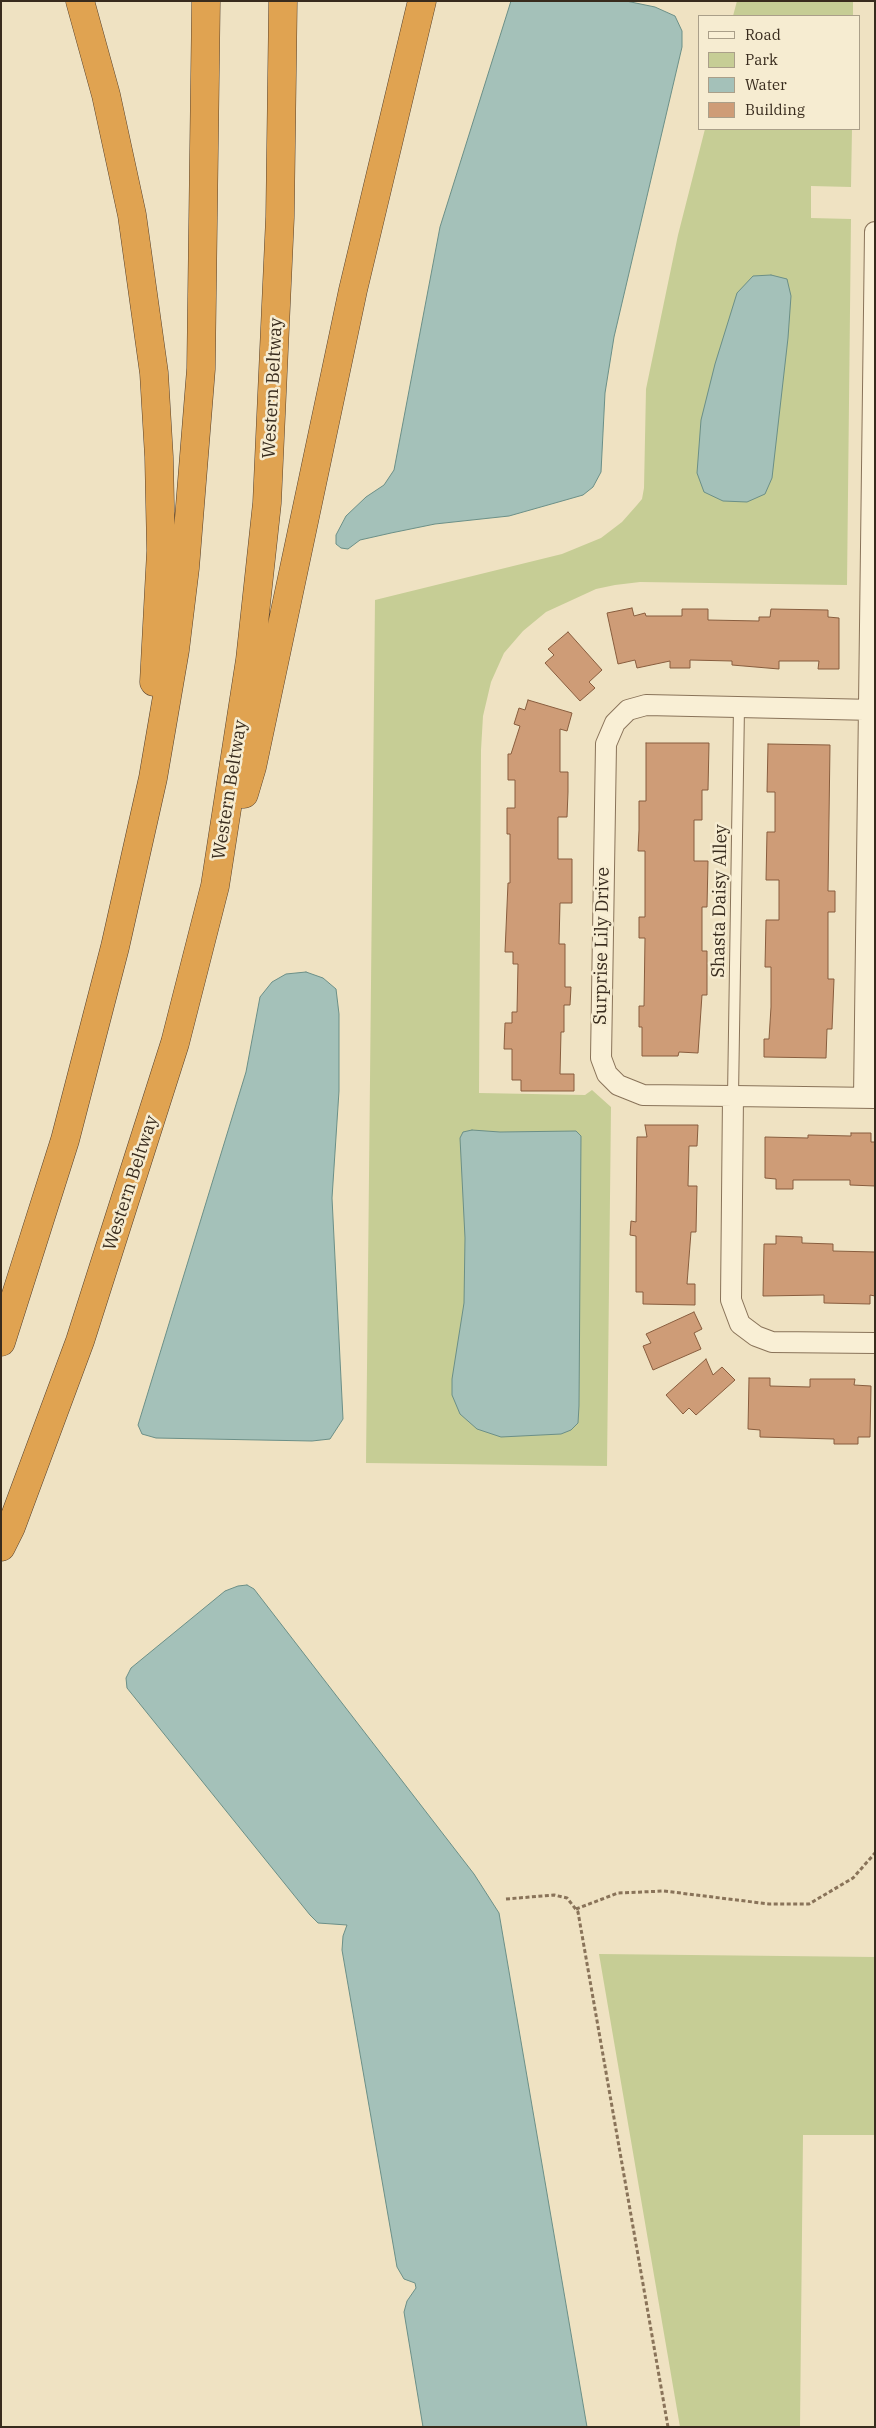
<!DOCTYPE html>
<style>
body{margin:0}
#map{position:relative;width:876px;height:2428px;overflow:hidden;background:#efe2c2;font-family:"IBM Plex Serif",serif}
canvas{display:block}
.frame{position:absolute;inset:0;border:2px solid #382b1d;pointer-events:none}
.legend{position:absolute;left:698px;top:15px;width:162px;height:115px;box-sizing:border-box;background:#f6ecd1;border:1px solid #aa9f89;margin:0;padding:6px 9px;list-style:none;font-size:15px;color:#382b1d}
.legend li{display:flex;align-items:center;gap:10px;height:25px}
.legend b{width:25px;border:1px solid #aa9f89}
</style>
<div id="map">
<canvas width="876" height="2428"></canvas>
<div class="frame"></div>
<ul class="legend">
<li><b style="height:6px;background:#f9efd5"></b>Road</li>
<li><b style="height:14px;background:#c6cd95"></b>Park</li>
<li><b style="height:14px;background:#a4c1b9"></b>Water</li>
<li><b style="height:14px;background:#ce9c77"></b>Building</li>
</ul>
</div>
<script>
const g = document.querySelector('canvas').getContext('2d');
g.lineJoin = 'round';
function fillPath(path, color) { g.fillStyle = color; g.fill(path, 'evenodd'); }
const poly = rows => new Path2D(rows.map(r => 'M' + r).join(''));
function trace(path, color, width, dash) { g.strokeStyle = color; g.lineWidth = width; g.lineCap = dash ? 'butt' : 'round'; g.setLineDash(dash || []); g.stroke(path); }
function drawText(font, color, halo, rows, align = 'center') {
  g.font = font + ' "IBM Plex Serif",serif'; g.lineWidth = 5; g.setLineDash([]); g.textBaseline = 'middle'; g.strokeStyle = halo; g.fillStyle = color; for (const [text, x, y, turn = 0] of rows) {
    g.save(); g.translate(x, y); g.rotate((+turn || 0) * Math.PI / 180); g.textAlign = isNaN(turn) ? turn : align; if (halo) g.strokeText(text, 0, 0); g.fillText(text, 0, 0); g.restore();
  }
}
fillPath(poly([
 [737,1,853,1,853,16,733,16],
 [705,129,852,129,851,187,811,186,811,218,851,219,847,585,640,582,615,585,596,589,546,612,523,631,504,653,491,682,483,716,481,750,479,1093,585,1095,592,1090,611,1107,607,1466,366,1463,375,600,562,554,601,538,622,522,637,505,642,499,644,488,646,389,678,235],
 [599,1954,875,1957,875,2135,803,2135,800,2427,680,2427]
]), '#c6cd95');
const water = poly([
 [511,1,626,1,655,7,675,16,682,31,682,47,614,337,605,393,601,472,593,487,583,495,562,501,509,516,435,524,391,533,360,540,348,549,341,548,336,544,336,535,346,516,366,497,384,485,394,470,440,227,511,1],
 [771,275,787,279,791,296,788,338,772,478,765,494,747,502,723,501,704,492,697,473,701,420,715,364,737,293,753,276,771,275],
 [306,972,323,978,336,989,339,1014,339,1091,332,1198,343,1419,330,1439,312,1441,156,1438,142,1434,138,1425,246,1072,260,997,272,982,286,974,306,972],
 [472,1130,500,1132,576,1131,581,1136,579,1406,578,1423,571,1430,561,1434,501,1437,477,1429,460,1414,452,1395,452,1379,464,1303,465,1238,460,1138,463,1132,472,1130],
 [247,1585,254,1589,474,1874,499,1913,587,2427,423,2427,404,2312,407,2301,416,2288,415,2283,404,2279,397,2267,342,1950,343,1936,347,1925,318,1923,310,1915,127,1688,126,1678,131,1668,225,1591,238,1586,247,1585]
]);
fillPath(water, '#a4c1b9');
trace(water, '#6b8f87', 1);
const building = poly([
 [632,608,634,616,645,613,646,616,682,616,682,609,708,609,708,620,759,621,759,617,770,617,771,609,828,610,828,617,839,618,839,669,818,669,819,661,779,661,779,669,732,665,732,661,690,660,690,668,670,668,670,661,637,668,635,660,618,664,607,613,632,608],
 [568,632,602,670,589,682,595,688,580,701,545,663,554,655,548,649,568,632],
 [528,700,572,713,567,731,560,729,560,772,568,772,568,792,567,817,558,817,558,859,572,859,572,903,560,903,559,944,565,944,565,987,571,987,570,1005,564,1005,564,1032,561,1032,560,1074,574,1074,574,1091,521,1091,521,1080,512,1080,512,1049,504,1049,505,1023,512,1023,512,1012,517,1012,518,964,513,964,513,952,505,952,508,883,510,883,510,834,507,834,507,808,515,808,515,780,508,780,508,754,511,754,520,726,514,724,519,708,525,710,528,700],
 [646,743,709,743,708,790,702,790,702,820,694,820,694,861,708,861,707,907,702,907,702,951,707,951,707,995,702,995,698,1053,679,1052,678,1056,642,1056,642,1027,639,1027,639,1006,644,1006,645,938,639,938,639,917,645,917,645,851,638,851,639,830,639,801,646,801,646,743],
 [768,744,830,745,828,891,835,891,835,912,828,912,828,979,834,979,832,1029,827,1029,826,1058,764,1057,764,1039,769,1039,771,1007,771,967,765,967,766,920,779,920,779,880,766,880,767,832,775,832,775,792,767,792,768,744],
 [645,1125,698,1125,697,1146,689,1146,688,1186,697,1186,696,1232,691,1232,687,1284,695,1284,695,1305,643,1304,643,1292,636,1292,636,1236,630,1235,631,1221,636,1222,637,1137,647,1137,645,1125],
 [851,1133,871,1133,871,1142,875,1142,875,1186,850,1185,850,1180,793,1180,793,1189,776,1189,776,1179,765,1178,765,1137,808,1138,808,1135,851,1136,851,1133],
 [776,1236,802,1237,802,1243,833,1244,833,1251,875,1252,875,1296,870,1295,870,1304,824,1303,824,1295,763,1296,764,1244,776,1244,776,1236],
 [694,1312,702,1329,694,1333,701,1349,653,1370,643,1346,651,1343,646,1334,694,1312],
 [706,1359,713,1375,722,1367,735,1380,696,1415,689,1408,683,1414,666,1395,706,1359],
 [749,1378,770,1378,770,1386,810,1387,810,1379,855,1379,854,1385,871,1386,870,1437,858,1437,858,1444,834,1444,834,1439,760,1437,760,1430,748,1429,749,1378]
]);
fillPath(building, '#ce9c77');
trace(building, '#885d3e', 1);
const lane = poly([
 [733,1096,739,707]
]);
const street = poly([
 [875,710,646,705,628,710,615,723,606,744,601,1058,607,1074,618,1085,643,1095,733,1096,731,1300,740,1324,756,1336,772,1342,875,1343],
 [733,1096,875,1098],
 [864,1098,875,232]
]);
const highway = poly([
 [80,1,106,95,132,215,154,373,159,457,161,551,154,682],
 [244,794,252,767,353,290,422,1],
 [1,1342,65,1140,115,947,153,778,175,650,185,568,201,369,206,1],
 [1,1547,11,1527,80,1341,175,1043,215,886,250,660,267,503,280,217,283,1]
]);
trace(lane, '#897359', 12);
trace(street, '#897359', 22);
trace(highway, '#56412d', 29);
trace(poly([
 [506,1899,554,1895,567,1898,578,1912,668,2427],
 [576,1909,618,1893,664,1891,769,1904,809,1904,853,1878,875,1853]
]), '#897359', 3, [4, 2.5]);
trace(lane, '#f9efd5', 10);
trace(street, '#f9efd5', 20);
trace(highway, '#e0a351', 28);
drawText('18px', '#382b1d', '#f6ecd1', [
 ["Western Beltway",273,388,-87],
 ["Western Beltway",230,790,-81],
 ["Shasta Daisy Alley",720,901,-89],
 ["Surprise Lily Drive",602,946,-89],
 ["Western Beltway",131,1183,-72]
]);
</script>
